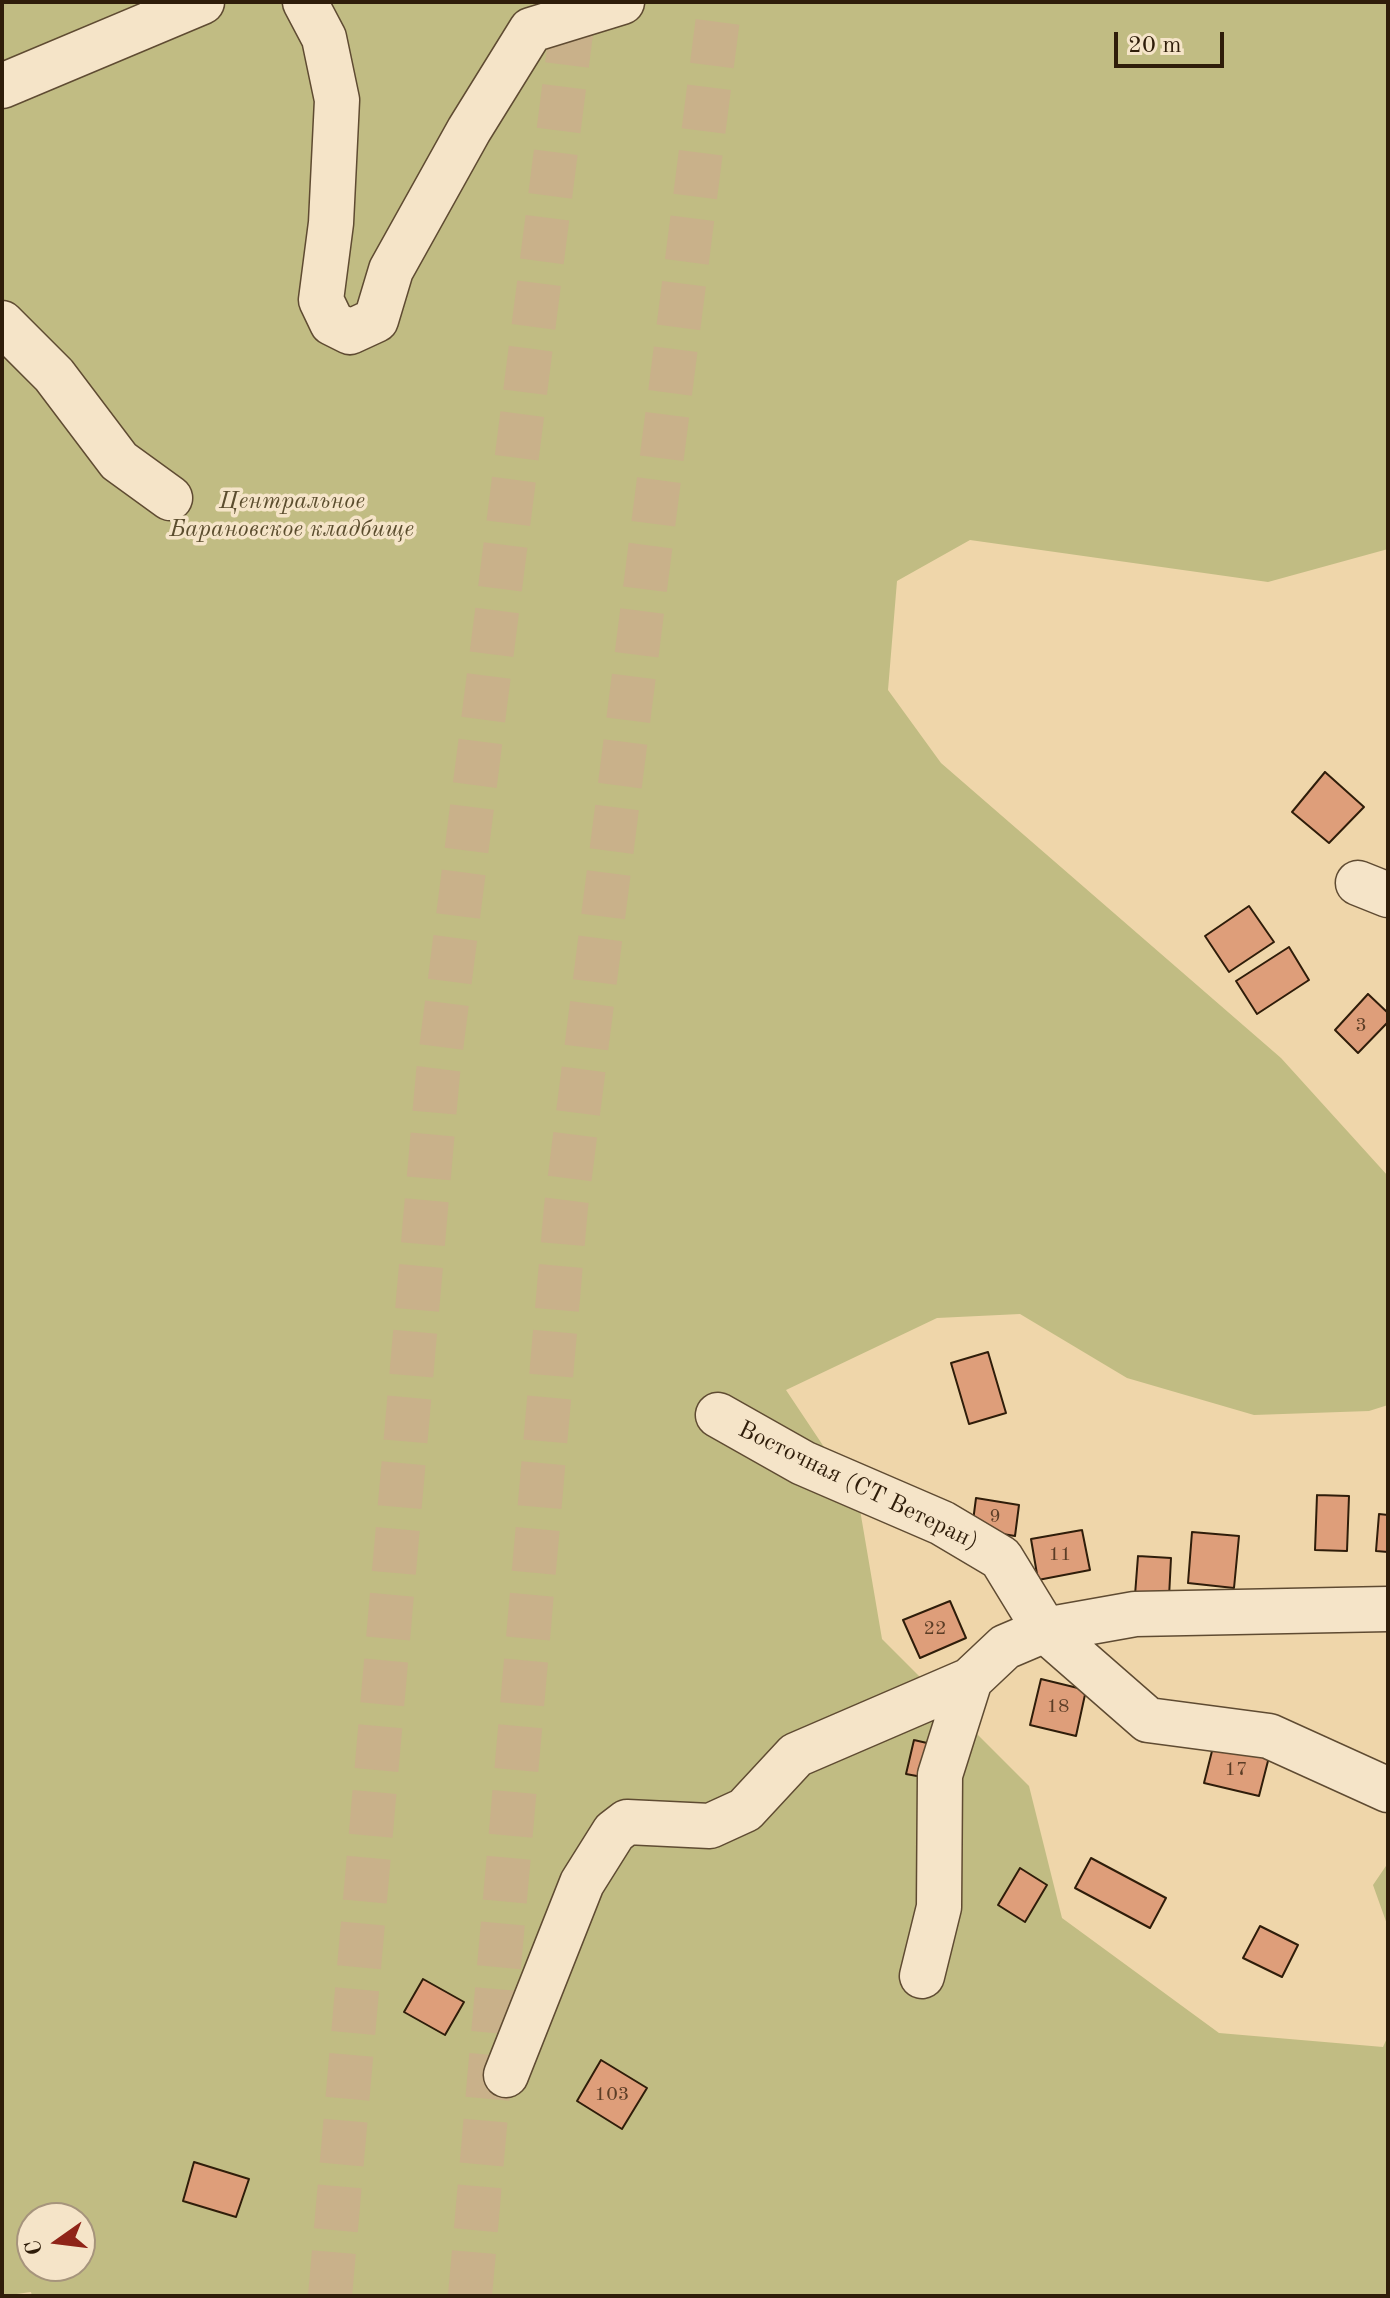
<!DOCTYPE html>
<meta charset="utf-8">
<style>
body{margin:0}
#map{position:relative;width:1390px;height:2298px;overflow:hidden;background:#efd6aa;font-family:"Old Standard TT",serif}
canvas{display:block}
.frame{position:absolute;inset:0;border:4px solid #2f1d0a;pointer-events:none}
.north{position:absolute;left:16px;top:2202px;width:80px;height:80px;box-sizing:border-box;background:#f5e4c8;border:2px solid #a6947c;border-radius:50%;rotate:256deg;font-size:22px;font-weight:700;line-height:32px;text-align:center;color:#2f1d0a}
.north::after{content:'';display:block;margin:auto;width:28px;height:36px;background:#8f2418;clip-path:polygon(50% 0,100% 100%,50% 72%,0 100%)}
.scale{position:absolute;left:1114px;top:32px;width:110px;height:36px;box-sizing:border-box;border:4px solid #2f1d0a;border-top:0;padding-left:10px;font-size:24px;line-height:28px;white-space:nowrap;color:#2f1d0a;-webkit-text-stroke:6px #f5e4c8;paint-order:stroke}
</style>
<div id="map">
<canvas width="1390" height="2298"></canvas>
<div class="frame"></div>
<div class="north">С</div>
<div class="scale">20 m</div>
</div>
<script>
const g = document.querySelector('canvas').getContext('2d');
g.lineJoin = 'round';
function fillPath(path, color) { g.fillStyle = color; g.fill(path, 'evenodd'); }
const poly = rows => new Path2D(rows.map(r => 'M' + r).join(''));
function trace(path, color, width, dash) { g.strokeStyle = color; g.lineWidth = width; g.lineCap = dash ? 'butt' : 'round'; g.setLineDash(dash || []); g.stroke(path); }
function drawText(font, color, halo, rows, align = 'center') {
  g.font = font + ' "Old Standard TT",serif'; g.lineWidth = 7; g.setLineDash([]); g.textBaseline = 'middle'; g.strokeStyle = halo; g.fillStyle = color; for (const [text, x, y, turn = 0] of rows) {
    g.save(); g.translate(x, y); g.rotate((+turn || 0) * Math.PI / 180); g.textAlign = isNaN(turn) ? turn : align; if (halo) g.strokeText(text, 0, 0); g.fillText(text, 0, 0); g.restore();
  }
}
fillPath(poly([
 [2,2,1388,2,1388,549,1268,582,970,540,897,581,888,690,941,763,1281,1058,1388,1176,1388,1405,1369,1411,1254,1415,1127,1378,1020,1314,937,1318,786,1390,858,1498,882,1639,1029,1786,1062,1918,1219,2033,1383,2047,1388,2036,1388,2296,32,2296,31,2292,2,2296],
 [32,2218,80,2218,80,2266,32,2266],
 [1388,1863,1388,1927,1373,1885]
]), '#c1bc83');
const building = poly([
 [1325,772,1364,807,1329,843,1292,812,1325,772],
 [1249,906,1274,942,1229,972,1205,936,1249,906],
 [1289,947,1309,980,1257,1014,1236,981,1289,947],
 [1368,994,1388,1013,1388,1022,1358,1053,1335,1030,1368,994],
 [988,1352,1006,1413,969,1424,951,1363,988,1352],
 [1317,1495,1349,1496,1347,1551,1315,1550,1317,1495],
 [976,1498,1019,1505,1015,1536,972,1529,976,1498],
 [1379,1514,1388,1515,1388,1552,1376,1551,1379,1514],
 [1082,1530,1090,1570,1038,1580,1031,1539,1082,1530],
 [1192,1532,1239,1536,1234,1588,1188,1583,1192,1532],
 [1138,1556,1171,1558,1169,1597,1135,1595,1138,1556],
 [950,1601,966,1638,920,1658,903,1620,950,1601],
 [1041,1679,1086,1690,1076,1736,1030,1725,1041,1679],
 [914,1740,940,1746,933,1779,906,1774,914,1740],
 [1214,1743,1269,1757,1259,1796,1204,1783,1214,1743],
 [1091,1858,1166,1898,1150,1928,1075,1888,1091,1858],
 [1020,1868,1047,1885,1025,1922,998,1905,1020,1868],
 [1260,1926,1298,1945,1282,1977,1243,1958,1260,1926],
 [423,1979,464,2002,445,2035,404,2012,423,1979],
 [601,2060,647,2088,622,2129,577,2101,601,2060],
 [194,2162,249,2179,236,2217,183,2201,194,2162]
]);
fillPath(building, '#de9e7a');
trace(building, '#2f1d0a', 2);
trace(poly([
 [330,2296,438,1073,575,2]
]), '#c9b18a', 44, [44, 22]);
trace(poly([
 [470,2296,566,1207,720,2]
]), '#c9b18a', 44, [44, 22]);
const minor = poly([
 [305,2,324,38,337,100,331,223,321,300,332,323,350,332,376,320,391,270,469,130,531,30,622,2],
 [2,86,202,2],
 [2,323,54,375,119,461,170,498],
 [1358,883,1388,895],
 [718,1415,803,1463,942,1523,1001,1558,1045,1630,1135,1614,1388,1609],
 [922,1976,939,1907,940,1775,970,1680,1005,1647,1045,1630,1148,1720,1269,1736,1388,1790],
 [506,2075,582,1883,614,1832,627,1822,710,1826,745,1810,796,1755,970,1680]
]);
trace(minor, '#5f4b32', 47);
trace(minor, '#f5e4c8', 44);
drawText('20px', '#5b3d26', null, [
 ["3",1361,1026],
 ["9",995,1517],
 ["11",1060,1555],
 ["22",935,1629],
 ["18",1058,1707],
 ["17",1236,1770],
 ["103",612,2095]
]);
drawText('italic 24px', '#5b4d2e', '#f5e4c8', [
 ["Центральное",292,502],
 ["Барановское кладбище",292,530]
]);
drawText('24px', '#2f1d0a', '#f5e4c8', [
 ["Восточная (СТ Ветеран)",858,1486,26]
]);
</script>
